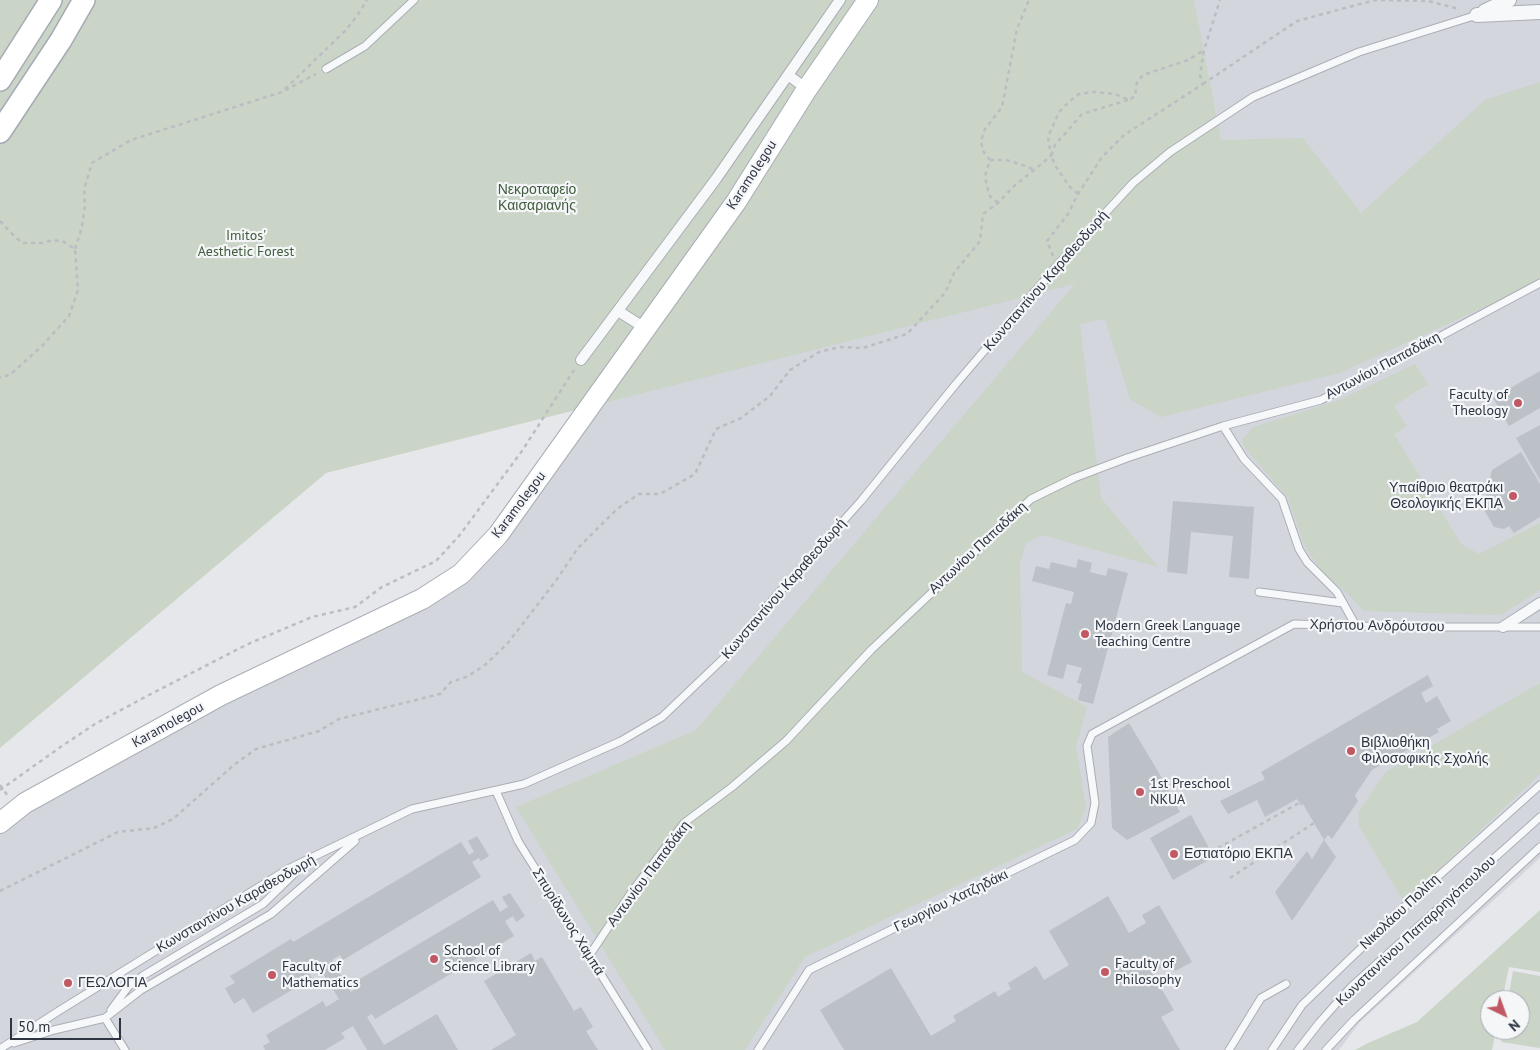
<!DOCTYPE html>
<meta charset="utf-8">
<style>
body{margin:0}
#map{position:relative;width:1540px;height:1050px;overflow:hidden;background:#e5e7eb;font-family:"PT Sans",sans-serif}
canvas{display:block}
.north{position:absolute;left:1480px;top:990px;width:50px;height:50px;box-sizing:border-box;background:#f4f6f8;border:1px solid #a5a8af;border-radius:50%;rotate:138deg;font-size:14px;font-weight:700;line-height:20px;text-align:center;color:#2e3442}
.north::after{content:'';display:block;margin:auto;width:18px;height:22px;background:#c15965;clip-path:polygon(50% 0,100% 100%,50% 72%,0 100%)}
.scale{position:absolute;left:10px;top:1018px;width:111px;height:22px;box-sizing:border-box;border:2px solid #2e3442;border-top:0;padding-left:6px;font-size:15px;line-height:18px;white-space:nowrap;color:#2e3442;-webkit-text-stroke:4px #f4f6f8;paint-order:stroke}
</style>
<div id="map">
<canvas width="1540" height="1050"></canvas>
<div class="north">N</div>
<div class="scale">50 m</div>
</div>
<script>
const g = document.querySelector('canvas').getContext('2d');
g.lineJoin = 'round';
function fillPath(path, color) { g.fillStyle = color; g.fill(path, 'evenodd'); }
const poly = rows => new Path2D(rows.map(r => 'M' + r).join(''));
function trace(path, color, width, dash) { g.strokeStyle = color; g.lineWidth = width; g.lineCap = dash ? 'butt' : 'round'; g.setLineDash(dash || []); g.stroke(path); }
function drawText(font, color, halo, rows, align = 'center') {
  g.font = font + ' "PT Sans",sans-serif'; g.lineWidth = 4.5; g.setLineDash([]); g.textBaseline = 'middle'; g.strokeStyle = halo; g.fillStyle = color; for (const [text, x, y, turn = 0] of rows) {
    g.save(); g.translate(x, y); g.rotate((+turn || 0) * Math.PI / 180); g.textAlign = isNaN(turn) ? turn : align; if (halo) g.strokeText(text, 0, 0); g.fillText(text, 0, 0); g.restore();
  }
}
fillPath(poly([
 [893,0,1540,0,1540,858,1360,1022,1339,1050,0,1050,0,833,78,774,468,576]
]), '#d3d6dd');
fillPath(poly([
 [0,0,1194,0,1221,140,1303,138,1361,213,1485,100,1540,82,1540,282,1340,373,1161,417,1130,399,1105,319,1080,324,1101,498,1158,567,1042,535,1026,543,1020,563,1022,672,1087,707,1076,746,1086,808,1077,829,805,957,745,1050,665,1050,516,807,696,730,1075,284,326,473,0,748],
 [1415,364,1428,384,1394,406,1407,426,1394,434,1461,544,1479,554,1540,523,1540,590,1501,615,1364,611,1348,594,1323,572,1306,549,1288,498,1244,447,1242,440,1253,427,1337,401],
 [1540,683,1540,774,1404,902,1359,826,1358,812,1386,772],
 [1540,910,1540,972,1509,967,1502,1000,1490,1000,1490,1030,1496,1030,1492,1050,1355,1050,1368,1043,1417,1022],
 [1513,971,1540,976,1540,1048,1501,1042,1503,1030,1520,1030,1520,1000,1508,1000]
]), '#cad4c7');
fillPath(poly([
 [1540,371,1540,408,1509,426,1493,398],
 [1540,425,1540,480,1516,438],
 [1521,452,1540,484,1540,517,1514,533,1509,526,1504,529,1494,527,1483,508,1492,470],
 [1173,501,1254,507,1249,579,1229,577,1233,536,1191,532,1187,574,1167,572],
 [1078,559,1092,563,1090,572,1106,576,1108,568,1128,573,1093,704,1078,700,1082,684,1077,683,1082,668,1067,664,1063,679,1047,675,1066,603,1071,604,1074,592,1032,581,1036,566,1049,569,1051,562,1076,568],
 [1428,675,1433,686,1421,693,1426,703,1437,696,1451,721,1437,729,1439,732,1372,770,1355,795,1358,801,1332,839,1328,835,1324,840,1303,804,1301,806,1297,799,1265,817,1257,800,1228,814,1220,801,1265,779,1261,772],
 [1129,723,1159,773,1180,812,1127,840,1112,828,1108,737],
 [1191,815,1214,857,1173,880,1150,838],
 [477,836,489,856,481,861,479,858,472,862,481,877,343,960,340,955,332,960,351,992,357,988,353,983,493,900,500,912,508,907,502,897,510,893,525,916,516,922,513,916,505,921,514,936,375,1019,372,1014,367,1017,384,1045,437,1014,458,1050,367,1050,353,1026,341,1033,345,1038,325,1050,265,1050,263,1046,270,1042,266,1035,323,1001,326,1007,339,999,319,967,309,973,312,978,253,1013,244,998,234,1004,225,988,235,983,230,976,291,939,293,942,461,842,469,855,474,852,468,841],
 [1324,840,1336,857,1292,921,1275,892,1307,851,1312,859],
 [1108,896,1129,933,1146,923,1142,915,1159,905,1192,962,1175,971,1170,963,1152,973,1174,1010,1161,1017,1180,1050,844,1050,820,1010,891,968,931,1036,956,1021,953,1016,995,991,998,997,1011,989,1008,983,1036,966,1044,980,1069,965,1049,931],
 [531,953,535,961,542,957,574,1011,581,1007,593,1027,586,1031,598,1050,491,1050,516,1035,484,981]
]), '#bcc0c7');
const service = poly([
 [326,69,365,46,414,0],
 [1223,426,1244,459,1282,499,1299,549,1307,562,1337,592,1356,626],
 [1259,592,1343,603],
 [496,791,518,841,648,1050],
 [589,956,633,890,684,823,732,787,786,741,871,650,1031,499,1074,478,1127,458,1223,426,1321,400,1540,283],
 [111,1010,128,987,144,975,263,904,304,864],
 [105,1018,125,1050],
 [14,1043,54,1030,105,1018,141,990,271,914,355,841],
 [0,1049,57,1012,288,869,412,809,524,784,621,741,662,717,725,657,767,606,861,501,955,385,1060,262,1133,183,1170,152,1253,97,1359,52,1477,15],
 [758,1050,809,970,1075,840,1091,823,1095,803,1087,746,1092,734,1294,624,1390,627,1540,627],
 [1229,1050,1261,998,1286,984],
 [1272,1050,1302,1005,1405,906,1540,785],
 [1298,1050,1319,1023,1352,986,1540,817],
 [1326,1050,1354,1020,1540,847]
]);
const pedestrian = poly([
 [807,89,788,75,840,0],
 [618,311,645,328],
 [581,360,716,179,788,75],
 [1503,627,1540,603]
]);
const minor = poly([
 [1485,11,1509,0],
 [1477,15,1540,12]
]);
const secondary = poly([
 [0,823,25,803,221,695,422,599,461,574,498,535,736,202,807,89,868,0]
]);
const primary = poly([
 [0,80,51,0],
 [0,132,61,40,84,0]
]);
trace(service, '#aaaeb5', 9);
trace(pedestrian, '#aaaeb5', 12);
trace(minor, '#aaaeb5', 16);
trace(secondary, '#aaaeb5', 22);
trace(primary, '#a5abb5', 24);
trace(poly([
 [1203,84,1297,21,1375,0,1428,1,1459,9],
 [285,89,345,31,357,16,367,0],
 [990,160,1006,160,1026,166,1034,170],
 [1078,194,1069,186,1056,167,1051,156,1055,145,1082,114,1128,100],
 [998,203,989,195,985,176,990,160,983,151,981,141,985,129,1002,107,1017,29,1029,0],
 [0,221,15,237,23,243,43,243,53,240,64,242,75,249,78,290,69,316,42,346,10,375,0,377],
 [75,249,82,227,85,206,84,189,92,163,131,140,282,92,316,74],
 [1053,256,1047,241,1068,214,1078,194,1102,157,1124,135,1203,84,1200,75,1204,50,1220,0],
 [0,785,8,796],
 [0,790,62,746,95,724,147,696,248,644,312,617,355,607,382,587,436,561,459,536,522,451,574,370],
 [1211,852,1299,803],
 [1230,878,1314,823],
 [0,891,118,832,154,828,173,819,235,764,256,749,319,731,339,719,440,694,451,682,466,677,484,666,507,644,555,582,578,548,617,509,639,494,660,494,695,474,716,429,741,418,770,396,790,370,819,352,840,347,863,348,907,334,945,293,954,273,980,241,983,214,998,203,1013,187,1051,156,1048,137,1059,112,1070,101,1079,94,1095,92,1115,94,1129,100,1135,96,1137,82,1143,75,1188,60,1204,50]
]), '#bbbdc2', 2.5, [4, 4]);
trace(service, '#f7f8f9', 7);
trace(pedestrian, '#f7f8f9', 10);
trace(minor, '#f7f8f9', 14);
trace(secondary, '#fff', 20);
trace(primary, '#fff', 21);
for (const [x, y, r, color] of [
 [1518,403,5,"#c15965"],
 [1513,496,5,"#c15965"],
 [1085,634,5,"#c15965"],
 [1351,751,5,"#c15965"],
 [1140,792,5,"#c15965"],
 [1174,854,5,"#c15965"],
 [434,959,5,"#c15965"],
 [1105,972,5,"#c15965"],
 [272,975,5,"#c15965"],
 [68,983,5,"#c15965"]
]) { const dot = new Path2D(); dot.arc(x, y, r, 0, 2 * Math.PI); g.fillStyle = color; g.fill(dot); trace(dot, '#f4f6f8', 2); }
drawText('14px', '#2e3442', '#f4f6f8', [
 ["Karamolegou",752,175,-57],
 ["Κωνσταντίνου Καραθεοδωρή",1046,281,-49],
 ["Αντωνίου Παπαδάκη",1383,366,-28],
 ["Karamolegou",519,505,-53],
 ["Αντωνίου Παπαδάκη",978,548,-43],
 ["Κωνσταντίνου Καραθεοδωρή",784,589,-49],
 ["Χρήστου Ανδρόυτσου",1377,626,1],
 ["Karamolegou",168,725,-29],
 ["Αντωνίου Παπαδάκη",649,874,-53],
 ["Γεωργίου Χατζηδάκι",951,901,-26],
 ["Κωνσταντίνου Καραθεοδωρή",236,904,-30],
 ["Νικολάου Πολίτη",1400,912,-43],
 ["Σπυρίδωνος Χαμπά",568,922,58],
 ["Κωνσταντίνου Παπαρρηγόπουλου",1416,931,-43]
]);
drawText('14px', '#415c3d', '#f4f6f8', [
 ["Νεκροταφείο",537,190],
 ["Καισαριανής",537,206],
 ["Imitos'",246,236],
 ["Aesthetic Forest",246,252]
]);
drawText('14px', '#2e3442', '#f4f6f8', [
 ["Faculty of",1508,395,"right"],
 ["Theology",1508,411,"right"],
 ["Υπαίθριο θεατράκι",1503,488,"right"],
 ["Θεολογικής ΕΚΠΑ",1503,504,"right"],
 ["Modern Greek Language",1095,626],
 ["Teaching Centre",1095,642],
 ["Βιβλιοθήκη",1361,743],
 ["Φιλοσοφικής Σχολής",1361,759],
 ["1st Preschool",1150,784],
 ["NKUA",1150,800],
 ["Εστιατόριο ΕΚΠΑ",1184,854],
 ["School of",444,951],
 ["Science Library",444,967],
 ["Faculty of",1115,964],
 ["Philosophy",1115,980],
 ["Faculty of",282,967],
 ["Mathematics",282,983],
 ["ΓΕΩΛΟΓΙΑ",78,983]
], 'left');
</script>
